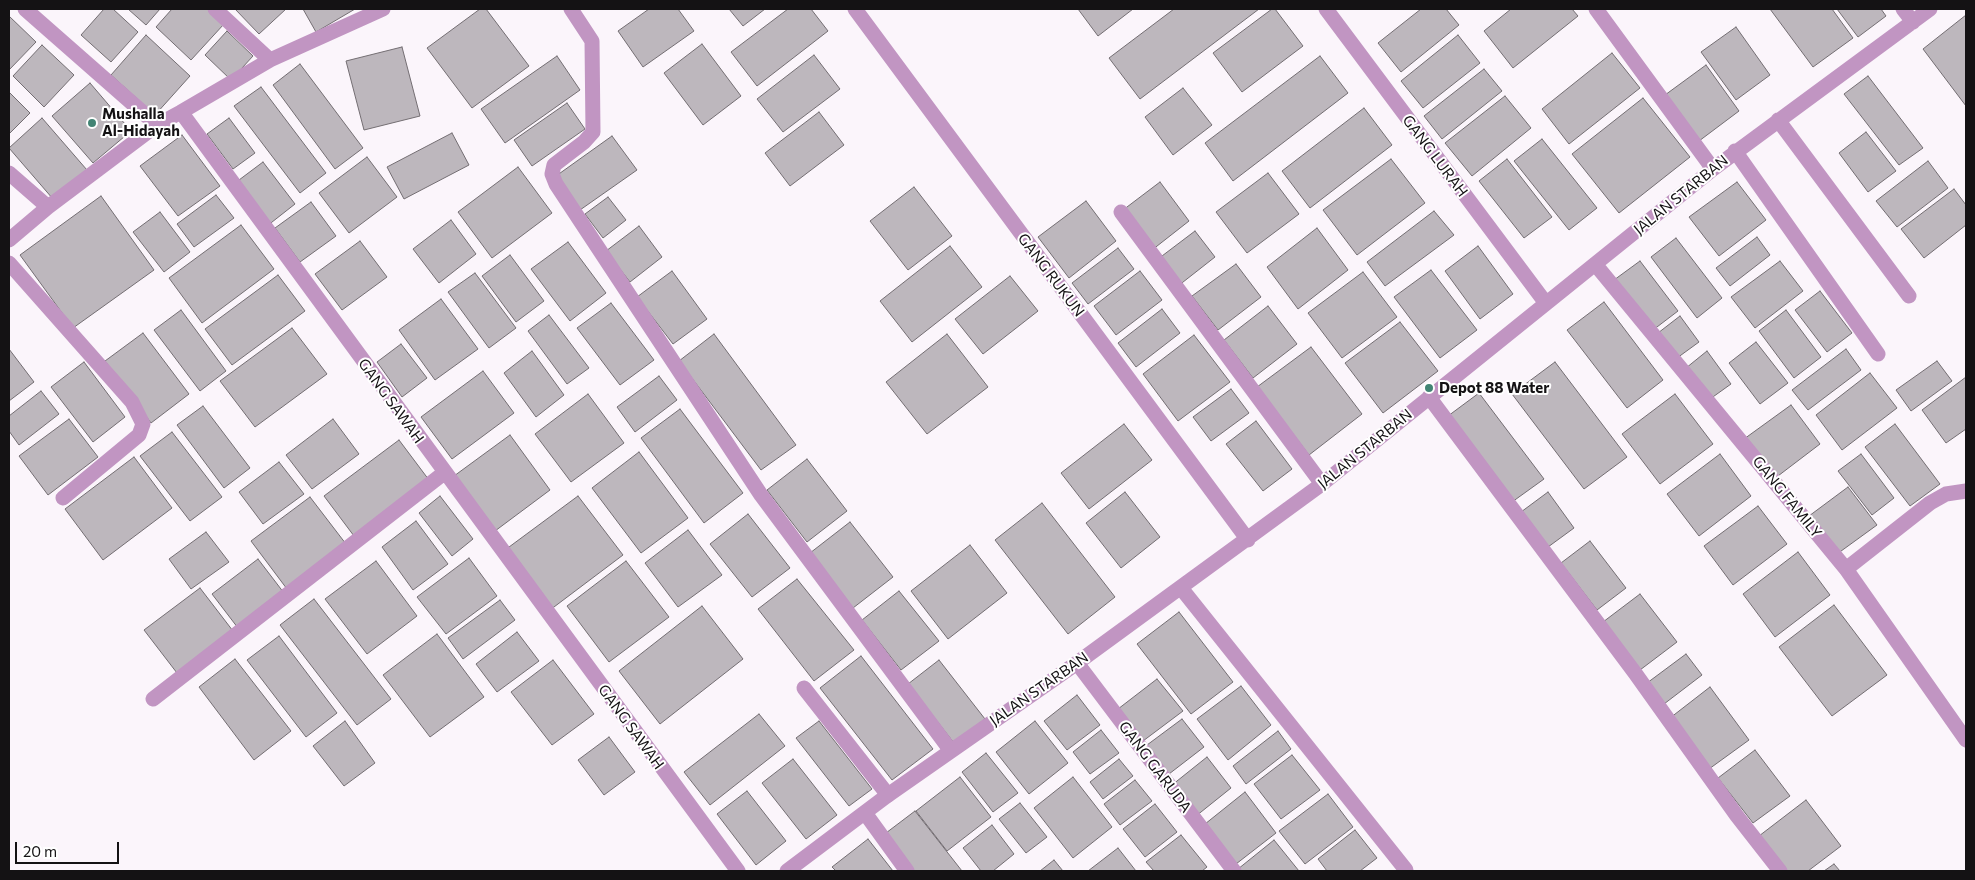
<!DOCTYPE html>
<style>
body{margin:0}
#map{position:relative;width:1975px;height:880px;overflow:hidden;background:#fbf5fb;font-family:Commissioner,sans-serif}
canvas{display:block}
.frame{position:absolute;inset:0;border:10px solid #141214;pointer-events:none}
.scale{position:absolute;left:15px;top:842px;width:104px;height:22px;box-sizing:border-box;border:2px solid #141214;border-top:0;padding-left:6px;font-size:15px;line-height:18px;white-space:nowrap;color:#141214;-webkit-text-stroke:4px #fff;paint-order:stroke}
</style>
<div id="map">
<canvas width="1975" height="880"></canvas>
<div class="frame"></div>
<div class="scale">20 m</div>
</div>
<script>
const g = document.querySelector('canvas').getContext('2d');
g.lineJoin = 'round';
function fillPath(path, color) { g.fillStyle = color; g.fill(path, 'evenodd'); }
const poly = rows => new Path2D(rows.map(r => 'M' + r).join(''));
function trace(path, color, width, dash) { g.strokeStyle = color; g.lineWidth = width; g.lineCap = dash ? 'butt' : 'round'; g.setLineDash(dash || []); g.stroke(path); }
function drawText(font, color, halo, rows, align = 'center') {
  g.font = font + ' Commissioner,sans-serif'; g.lineWidth = 4; g.setLineDash([]); g.textBaseline = 'middle'; g.strokeStyle = halo; g.fillStyle = color; for (const [text, x, y, turn = 0] of rows) {
    g.save(); g.translate(x, y); g.rotate((+turn || 0) * Math.PI / 180); g.textAlign = isNaN(turn) ? turn : align; if (halo) g.strokeText(text, 0, 0); g.fillText(text, 0, 0); g.restore();
  }
}
const building = poly([
 [104,9,113,9,138,32,111,62,81,35,104,9],
 [128,9,160,9,146,25,128,9],
 [172,9,207,9,224,24,191,60,156,27,172,9],
 [235,9,286,9,259,34,235,9],
 [303,9,355,9,316,32,303,9],
 [480,9,486,9,529,66,472,108,427,48,480,9],
 [649,9,678,9,694,31,643,67,618,31,649,9],
 [729,9,765,9,743,26,729,9],
 [788,9,811,9,828,31,757,86,731,52,788,9],
 [1078,9,1133,9,1098,36,1078,9],
 [1174,9,1259,9,1140,99,1109,58,1174,9],
 [1272,9,1275,9,1303,46,1242,92,1213,53,1272,9],
 [1421,9,1446,9,1459,25,1401,72,1378,43,1421,9],
 [1511,9,1572,9,1578,16,1513,68,1484,31,1511,9],
 [1770,9,1832,9,1853,38,1813,67,1770,9],
 [1837,9,1881,9,1886,16,1858,37,1837,9],
 [1966,15,1966,106,1923,49,1966,15],
 [9,16,36,42,9,70,9,16],
 [1736,27,1770,75,1736,100,1701,52,1736,27],
 [227,31,253,56,231,80,205,55,227,31],
 [146,35,190,76,155,115,111,75,146,35],
 [1458,35,1480,63,1423,108,1401,81,1458,35],
 [702,44,741,96,703,125,664,73,702,44],
 [42,45,74,75,44,107,13,76,42,45],
 [402,47,420,116,364,130,346,61,402,47],
 [1612,53,1640,88,1569,144,1542,109,1612,53],
 [814,55,840,89,783,132,757,99,814,55],
 [557,56,580,90,505,143,481,109,557,56],
 [1320,56,1348,93,1233,181,1205,143,1320,56],
 [300,64,363,148,335,169,273,85,300,64],
 [1706,65,1739,111,1699,141,1665,95,1706,65],
 [1484,69,1502,91,1442,139,1424,116,1484,69],
 [1868,76,1923,148,1899,165,1844,94,1868,76],
 [90,83,131,131,93,163,52,116,90,83],
 [261,87,326,173,300,193,234,106,261,87],
 [1183,88,1212,125,1173,155,1145,117,1183,88],
 [9,92,30,113,9,134,9,92],
 [1505,96,1531,128,1472,176,1445,143,1505,96],
 [1643,98,1690,157,1619,213,1572,154,1643,98],
 [567,103,585,129,532,166,514,140,567,103],
 [1364,108,1392,145,1310,208,1282,171,1364,108],
 [819,112,844,145,790,186,765,153,819,112],
 [42,118,87,170,53,199,9,148,42,118],
 [229,118,255,153,233,169,207,134,229,118],
 [1866,132,1896,171,1868,192,1839,153,1866,132],
 [452,133,469,165,404,199,387,167,452,133],
 [182,135,220,186,178,216,140,166,182,135],
 [612,136,637,170,580,210,556,176,612,136],
 [1542,139,1597,208,1569,230,1514,161,1542,139],
 [367,157,397,197,349,233,319,193,367,157],
 [1391,159,1425,203,1357,255,1323,210,1391,159],
 [1507,159,1552,217,1524,238,1479,181,1507,159],
 [1928,161,1948,188,1897,227,1876,201,1928,161],
 [263,162,295,204,267,226,235,183,263,162],
 [518,167,552,213,492,258,458,212,518,167],
 [1268,173,1299,214,1247,253,1216,212,1268,173],
 [1160,182,1189,221,1152,250,1123,210,1160,182],
 [1737,182,1766,220,1719,256,1689,217,1737,182],
 [914,187,952,236,908,270,870,221,914,187],
 [1954,189,1966,205,1966,225,1924,258,1901,229,1954,189],
 [216,195,234,218,194,247,177,224,216,195],
 [101,196,154,270,73,328,20,255,101,196],
 [608,197,626,220,603,238,585,214,608,197],
 [1086,201,1116,241,1069,278,1038,237,1086,201],
 [311,202,336,236,300,262,275,228,311,202],
 [1434,211,1454,235,1385,286,1367,262,1434,211],
 [160,212,190,252,164,272,133,232,160,212],
 [451,220,476,254,439,283,413,249,451,220],
 [241,225,274,269,202,323,169,278,241,225],
 [639,226,662,257,630,282,606,251,639,226],
 [1317,228,1348,270,1298,309,1267,267,1317,228],
 [1195,231,1215,257,1178,286,1158,259,1195,231],
 [1757,237,1770,255,1730,286,1716,268,1757,237],
 [1676,238,1722,298,1697,318,1651,257,1676,238],
 [360,241,387,277,342,310,315,274,360,241],
 [568,242,606,293,570,321,531,269,568,242],
 [950,246,982,287,912,342,880,301,950,246],
 [1478,246,1513,294,1480,319,1445,271,1478,246],
 [1118,248,1134,269,1088,304,1072,283,1118,248],
 [510,255,544,301,516,322,482,276,510,255],
 [1640,261,1678,311,1653,330,1614,280,1640,261],
 [1780,261,1803,291,1755,328,1731,297,1780,261],
 [1236,264,1261,297,1218,330,1192,296,1236,264],
 [1431,270,1477,330,1440,358,1394,297,1431,270],
 [672,271,707,319,673,344,637,297,672,271],
 [1140,271,1162,300,1116,335,1094,306,1140,271],
 [1363,272,1397,317,1342,358,1308,313,1363,272],
 [475,273,516,328,489,348,448,292,475,273],
 [278,275,305,311,232,365,205,329,278,275],
 [1010,276,1038,311,983,354,955,319,1010,276],
 [1820,291,1852,333,1827,352,1795,310,1820,291],
 [441,299,478,349,435,380,399,330,441,299],
 [1604,302,1663,380,1627,408,1567,330,1604,302],
 [611,303,654,360,620,385,577,328,611,303],
 [1268,306,1297,344,1253,378,1224,340,1268,306],
 [1162,309,1180,333,1136,367,1118,343,1162,309],
 [181,310,226,371,200,391,154,330,181,310],
 [1786,310,1821,357,1794,378,1759,331,1786,310],
 [549,315,589,368,567,384,528,331,549,315],
 [1680,316,1699,342,1677,358,1658,333,1680,316],
 [1400,322,1438,371,1383,413,1345,363,1400,322],
 [292,328,327,374,255,427,220,381,292,328],
 [143,333,189,394,151,423,105,361,143,333],
 [714,334,796,445,761,470,679,361,714,334],
 [947,334,988,387,927,434,886,382,947,334],
 [1194,335,1230,382,1178,421,1143,374,1194,335],
 [1756,342,1788,383,1760,404,1729,363,1756,342],
 [401,344,427,378,402,397,377,362,401,344],
 [1311,347,1362,414,1309,455,1257,387,1311,347],
 [9,349,34,382,9,401,9,349],
 [1846,349,1861,370,1808,410,1792,390,1846,349],
 [532,351,564,395,536,417,504,373,532,351],
 [1707,351,1731,384,1710,399,1686,368,1707,351],
 [1937,361,1952,381,1911,411,1896,390,1937,361],
 [84,362,125,417,93,442,51,387,84,362],
 [1555,362,1627,457,1584,489,1512,394,1555,362],
 [483,371,514,413,452,459,421,417,483,371],
 [1870,373,1897,408,1842,450,1816,415,1870,373],
 [659,376,677,400,635,432,617,407,659,376],
 [1966,377,1966,429,1946,443,1922,410,1966,377],
 [1231,389,1249,413,1211,441,1193,417,1231,389],
 [41,391,59,414,19,445,9,431,9,416,41,391],
 [1479,393,1544,479,1512,502,1448,416,1479,393],
 [588,394,624,443,571,482,535,434,588,394],
 [1675,394,1713,444,1660,484,1622,434,1675,394],
 [1791,405,1820,444,1774,479,1744,439,1791,405],
 [203,406,250,468,224,488,177,425,203,406],
 [680,409,743,493,704,523,641,438,680,409],
 [69,419,98,457,48,495,19,456,69,419],
 [333,419,359,454,312,489,286,455,333,419],
 [1256,421,1292,469,1263,491,1226,444,1256,421],
 [1124,424,1152,460,1089,509,1061,473,1124,424],
 [1895,424,1940,484,1910,506,1865,447,1895,424],
 [172,432,222,497,190,521,140,456,172,432],
 [510,435,550,490,495,531,454,476,510,435],
 [399,440,429,480,354,536,324,496,399,440],
 [639,452,688,518,641,553,592,488,639,452],
 [1720,454,1751,496,1699,536,1667,494,1720,454],
 [1861,454,1894,498,1872,515,1838,471,1861,454],
 [134,457,172,508,103,560,65,509,134,457],
 [807,459,847,511,807,542,767,490,807,459],
 [279,462,304,494,263,524,239,492,279,462],
 [1848,487,1877,525,1837,554,1809,516,1848,487],
 [1125,492,1160,537,1121,568,1086,523,1125,492],
 [1548,492,1574,528,1548,547,1521,512,1548,492],
 [440,496,473,539,452,556,419,513,440,496],
 [578,496,623,555,550,610,505,550,578,496],
 [310,497,346,544,287,589,251,541,310,497],
 [1042,503,1115,597,1068,634,995,540,1042,503],
 [1758,506,1787,544,1733,585,1704,546,1758,506],
 [748,514,790,568,752,597,710,544,748,514],
 [416,521,448,564,413,590,382,547,416,521],
 [850,522,893,577,853,608,810,553,850,522],
 [688,530,722,575,678,607,645,563,688,530],
 [206,532,229,562,191,589,169,559,206,532],
 [1590,541,1626,588,1597,610,1561,563,1590,541],
 [970,545,1007,593,948,639,911,591,970,545],
 [1798,552,1830,595,1775,637,1743,594,1798,552],
 [469,558,497,596,446,634,417,597,469,558],
 [258,559,284,593,238,628,212,594,258,559],
 [376,561,417,616,367,654,325,599,376,561],
 [626,561,669,617,609,662,567,606,626,561],
 [797,579,854,650,814,681,758,609,797,579],
 [200,588,233,631,177,673,144,630,200,588],
 [899,591,939,641,901,670,862,620,899,591],
 [1640,594,1677,642,1640,670,1603,622,1640,594],
 [314,599,391,699,357,725,280,625,314,599],
 [500,600,515,620,463,659,448,638,500,600],
 [1834,605,1887,675,1832,716,1779,647,1834,605],
 [702,606,743,659,660,724,619,671,702,606],
 [1179,612,1233,682,1191,714,1137,644,1179,612],
 [517,632,539,661,497,692,476,664,517,632],
 [437,634,484,697,430,737,383,675,437,634],
 [279,636,337,713,306,737,247,660,279,636],
 [1686,654,1702,675,1664,704,1647,683,1686,654],
 [861,656,933,749,892,780,820,688,861,656],
 [235,659,291,731,254,760,199,687,235,659],
 [553,660,594,714,552,745,511,692,553,660],
 [939,660,985,719,954,743,908,684,939,660],
 [1157,679,1183,711,1143,741,1118,709,1157,679],
 [1241,686,1271,725,1228,760,1197,719,1241,686],
 [1710,687,1749,740,1709,769,1670,718,1710,687],
 [1077,695,1100,725,1067,750,1044,721,1077,695],
 [759,714,785,746,710,805,684,772,759,714],
 [1182,719,1204,747,1169,774,1147,745,1182,719],
 [345,721,375,763,344,786,313,746,345,721],
 [819,721,872,789,849,806,796,738,819,721],
 [1035,721,1068,763,1029,794,996,752,1035,721],
 [1101,730,1119,753,1090,774,1073,752,1101,730],
 [1278,731,1291,749,1246,784,1233,766,1278,731],
 [609,737,635,772,604,795,578,760,609,737],
 [1755,750,1790,796,1753,823,1718,778,1755,750],
 [986,753,1018,793,993,812,962,772,986,753],
 [1292,755,1320,790,1281,819,1254,784,1292,755],
 [1207,757,1231,788,1196,816,1172,785,1207,757],
 [793,759,837,815,806,839,762,783,793,759],
 [1119,759,1133,776,1103,799,1090,782,1119,759],
 [960,777,991,817,947,851,916,811,960,777],
 [1073,777,1112,827,1073,858,1034,808,1073,777],
 [1135,780,1152,801,1120,825,1104,804,1135,780],
 [747,791,786,841,756,865,717,814,747,791],
 [1245,792,1276,833,1236,864,1205,824,1245,792],
 [1328,794,1353,827,1305,864,1279,831,1328,794],
 [1806,800,1841,846,1808,871,1785,871,1759,836,1806,800],
 [1020,803,1047,837,1026,853,999,819,1020,803],
 [1155,804,1177,832,1145,857,1123,829,1155,804],
 [915,811,962,871,909,871,882,836,915,811],
 [992,825,1014,854,993,871,981,871,963,848,992,825],
 [1355,830,1377,858,1360,871,1327,871,1318,859,1355,830],
 [1181,835,1207,867,1202,871,1154,871,1146,862,1181,835],
 [868,839,893,871,836,871,832,867,868,839],
 [1274,840,1299,871,1240,871,1238,869,1274,840],
 [1118,848,1136,871,1088,871,1118,848],
 [1054,860,1063,871,1040,871,1054,860],
 [1834,864,1840,871,1824,871,1834,864]
]);
fillPath(building, '#bdb7bd');
trace(building, '#736d72', 1);
trace(poly([
 [804,688,888,795]
]), '#c195c2', 15);
trace(poly([
 [25,9,157,125],
 [215,9,270,60],
 [383,9,270,60,181,112,738,871],
 [571,9,592,41,593,132,584,142,554,165,552,174,556,184,761,495,951,751],
 [855,9,1248,540],
 [1326,9,1545,302],
 [1596,9,1713,169],
 [1903,9,1913,22],
 [1778,120,1909,296],
 [1735,151,1878,354],
 [9,173,48,207],
 [1121,212,1322,484],
 [9,240,48,207,157,125,181,112],
 [9,263,132,402,143,424,139,435,63,498],
 [1595,264,1846,569,1966,740],
 [1429,397,1635,673,1737,816,1780,871],
 [1846,569,1930,503,1946,494,1966,491],
 [1181,588,1406,870],
 [1077,663,1234,871],
 [153,699,444,473],
 [865,813,907,871],
 [787,871,888,795,1077,663,1322,484,1713,169,1930,9]
]), '#c195c2', 15);
for (const [x, y, r, color] of [
 [92,123,5,"#428474"],
 [1429,388,5,"#428474"]
]) { const dot = new Path2D(); dot.arc(x, y, r, 0, 2 * Math.PI); g.fillStyle = color; g.fill(dot); trace(dot, '#fff', 2); }
drawText('bold 15px', '#141214', '#fff', [
 ["Mushalla",102,114],
 ["Al-Hidayah",102,131],
 ["Depot 88 Water",1439,388]
], 'left');
drawText('15px', '#141214', '#fff', [
 ["GANG LURAH",1435,156,53],
 ["JALAN STARBAN",1681,195,-39],
 ["GANG RUKUN",1051,275,53],
 ["GANG SAWAH",391,401,54],
 ["JALAN STARBAN",1365,449,-39],
 ["GANG FAMILY",1787,497,51],
 ["JALAN STARBAN",1039,689,-35],
 ["GANG SAWAH",631,727,54],
 ["GANG GARUDA",1155,767,53]
]);
</script>
